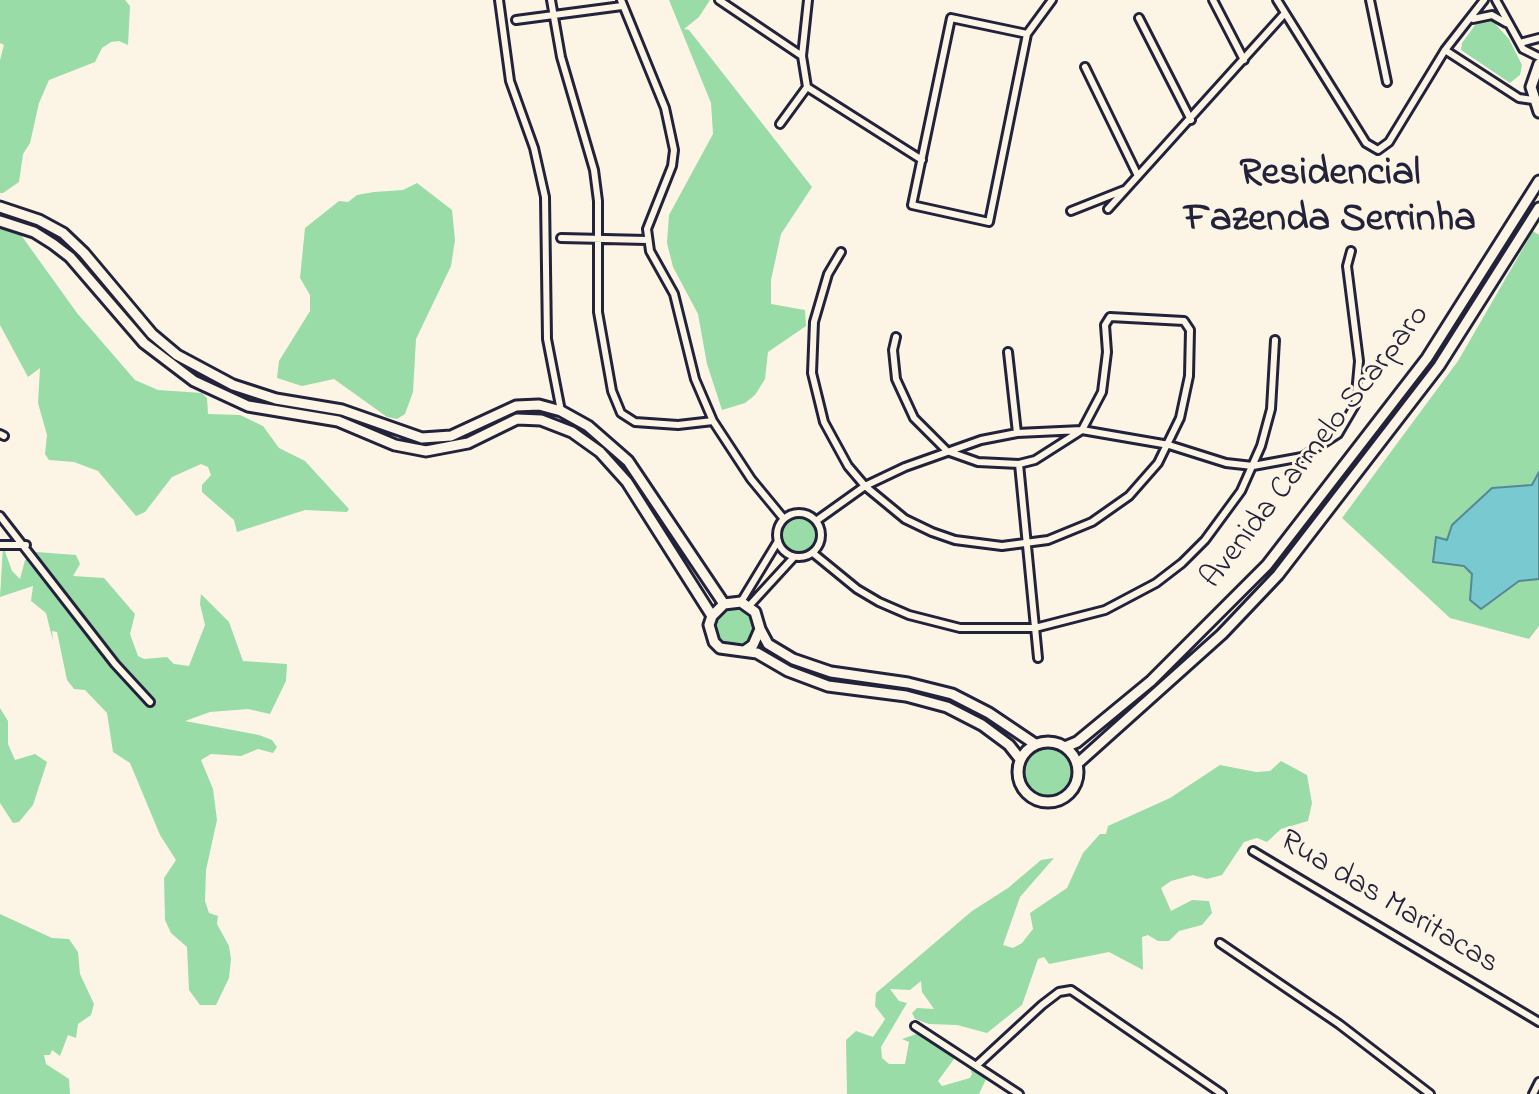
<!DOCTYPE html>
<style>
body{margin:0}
canvas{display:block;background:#fcf5e5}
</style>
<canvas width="1539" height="1094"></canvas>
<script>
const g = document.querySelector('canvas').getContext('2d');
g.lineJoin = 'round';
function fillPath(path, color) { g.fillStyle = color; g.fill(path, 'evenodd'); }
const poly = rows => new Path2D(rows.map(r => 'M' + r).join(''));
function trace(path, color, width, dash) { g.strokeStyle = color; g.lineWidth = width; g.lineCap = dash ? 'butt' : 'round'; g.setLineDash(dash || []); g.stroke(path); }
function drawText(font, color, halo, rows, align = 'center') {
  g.font = font + ' "Indie Flower",sans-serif'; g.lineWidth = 6; g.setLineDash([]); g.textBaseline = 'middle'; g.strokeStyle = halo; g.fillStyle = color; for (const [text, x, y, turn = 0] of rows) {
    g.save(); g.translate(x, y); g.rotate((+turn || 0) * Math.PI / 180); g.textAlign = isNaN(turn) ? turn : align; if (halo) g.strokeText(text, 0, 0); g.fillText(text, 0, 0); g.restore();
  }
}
fillPath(poly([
 [0,0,125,0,130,6,128,45,119,41,111,42,102,48,95,62,49,80,39,103,30,143,23,154,19,182,3,193,0,193,0,60,4,45,0,43],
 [669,0,710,0,699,17,684,29,689,30,812,187,781,234,771,280,771,304,805,310,806,326,768,352,765,379,755,395,745,403,722,410,707,364,698,314,673,267,667,243,669,215,713,134,711,103],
 [1489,17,1509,39,1522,65,1520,75,1510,83,1461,50,1462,43,1478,21],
 [417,183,452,210,455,240,451,266,416,339,413,392,405,414,397,419,387,417,334,379,302,386,277,378,279,361,310,311,310,295,300,278,305,228,339,201,348,202,357,195,374,192,403,190],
 [0,224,21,235,77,313,135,380,158,390,202,393,207,398,208,414,240,415,263,426,279,448,305,461,349,509,347,512,305,510,237,532,234,520,202,492,202,485,211,475,208,467,201,464,172,477,145,512,136,516,98,471,74,462,49,460,45,454,47,435,38,403,40,368,28,377,0,325],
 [1533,231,1539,235,1539,626,1529,639,1450,618,1342,518,1458,361],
 '782 535a17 17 0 1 1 34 0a17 17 0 1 1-34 0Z',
 [3,546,12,571,20,579,25,560,36,552,76,555,80,564,73,576,104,578,135,614,130,634,138,656,144,659,167,657,174,664,189,666,205,625,200,604,201,594,229,622,243,661,287,664,286,681,270,714,248,709,210,712,185,721,259,735,272,740,277,747,273,753,258,749,241,756,211,754,201,760,213,789,217,820,206,870,205,901,209,913,218,916,217,924,229,946,231,959,229,978,216,1005,200,1005,189,990,187,947,171,933,165,920,164,878,176,860,160,835,130,763,113,752,107,713,85,690,74,689,67,680,57,632,52,631,53,641,46,613,31,601,33,586,0,597],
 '716 627a19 19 0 1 1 38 0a19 19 0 1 1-38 0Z',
 [0,708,8,721,8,744,15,760,35,754,47,762,33,805,19,822,13,823,0,803],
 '1024 772a24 24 0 1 1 48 0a24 24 0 1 1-48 0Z',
 [1281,761,1307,775,1312,803,1308,821,1281,829,1267,842,1257,838,1244,842,1222,875,1207,879,1193,875,1171,881,1161,888,1171,911,1192,900,1209,901,1212,913,1202,925,1179,931,1169,941,1158,941,1148,935,1142,937,1143,970,1109,952,1049,964,1044,957,1038,959,1022,1005,987,1033,957,1025,929,1024,915,1019,912,1013,917,1008,934,1009,922,992,921,981,910,990,890,989,899,1001,907,1003,881,1047,882,1058,889,1064,905,1064,909,1042,902,1039,922,1032,943,1039,954,1052,954,1059,938,1081,942,1086,970,1078,972,1074,969,1064,988,1075,979,1094,847,1094,846,1040,856,1031,873,1037,882,1024,885,1019,875,1006,876,993,972,911,1008,888,1041,860,1054,858,1020,897,1003,945,1013,948,1022,943,1033,929,1030,913,1067,888,1083,853,1100,834,1106,834,1108,826,1170,798,1220,765,1256,772,1270,771],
 [0,914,52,938,69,939,78,952,80,974,94,1004,91,1015,78,1024,76,1038,68,1035,60,1056,52,1050,50,1055,44,1055,46,1064,69,1079,70,1094,0,1094]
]), '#99dca8');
const water = poly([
 [1539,472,1539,579,1519,581,1481,609,1470,600,1472,574,1464,566,1433,562,1436,537,1447,540,1452,525,1492,488,1532,485,1539,472]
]);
fillPath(water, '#79cad0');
trace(water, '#568794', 2);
const street = poly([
 [499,0,510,81,534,148,545,197,547,339,561,411],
 [551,0,561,57,594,170,598,201,598,312,612,391,621,413,635,422,678,425,713,421],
 [621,0,665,108,674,150,672,166,647,229,650,251,674,294,695,379,713,421,751,479,784,519],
 [719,0,802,56],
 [1213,0,1244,60],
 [1277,0,1366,143,1378,150,1389,142,1445,50,1484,0],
 [1370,0,1387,82],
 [1496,0,1523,49,1539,57],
 [1139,18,1191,120],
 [1473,19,1492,15,1506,23],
 [516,20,622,6],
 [1027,34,951,18,912,205,989,222,1027,34,1052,0],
 [1520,43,1539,38],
 [1445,50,1519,98,1533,100],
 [1085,67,1138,176],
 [807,87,922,160],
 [780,124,807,87,802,56,808,0],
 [1108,209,1285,13],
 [1071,211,1124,190],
 [561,238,647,240],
 [841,252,828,274,814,322,812,373,824,422,848,466,865,486,905,519,932,532,955,540,1002,546,1048,540,1092,522,1129,496,1158,463,1180,418,1189,376,1190,330,1184,321,1110,317,1105,325,1107,352,1102,392,1082,430,1035,460,1019,464,978,462,947,451,914,418,896,379,893,350,896,337],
 [1008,352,1017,433],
 [0,434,4,436],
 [1019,464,1038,658],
 '777 535a22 22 0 1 1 44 0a22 22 0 1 1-44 0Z',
 [0,516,115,664,150,702],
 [816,521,865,486,905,467,981,440,1017,433,1082,430,1169,445,1226,463,1253,466,1302,457,1338,434,1355,405,1359,361,1347,266,1351,251],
 [0,545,26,545],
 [813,553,857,589,879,602,909,615,960,628,1035,628,1105,610,1156,583,1182,563,1205,540,1241,491,1261,446,1271,409,1275,340],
 [741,602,778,541],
 [749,606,794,557],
 [1253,851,1539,1022],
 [1220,943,1339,1024,1430,1094],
 [915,1026,1019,1094],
 [977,1065,1042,1005,1059,992,1071,990,1222,1094],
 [1533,1094,1539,1082]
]);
const secondary = poly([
 [1539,64,1531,87,1539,112],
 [0,207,39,220,63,233,84,253,152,334,177,355,233,385,276,399,342,410,422,438,451,436,516,406,539,405,561,411,588,426,628,461,724,604],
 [0,221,34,232,53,244,70,257,144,343,194,381,248,406,338,421,395,445,426,451,468,443,517,419,541,420,572,432,600,452,627,482,712,616],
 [760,629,768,644,793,659,831,672,908,683,952,694,989,713,1035,744],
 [746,650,753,645,760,629,755,612,741,602,724,604,712,616,709,625,714,642,720,648,757,653,788,671,828,686,906,696,947,707,982,725,1009,745,1020,759],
 '1018 772a30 30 0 1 1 60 0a30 30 0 1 1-60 0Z',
 [1065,747,1077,742,1151,681,1267,565,1427,358,1539,181],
 [1077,764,1222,634,1278,575,1439,366,1539,208]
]);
trace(street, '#22223b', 12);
trace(secondary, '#22223b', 15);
trace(street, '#fcf5e5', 6);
trace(secondary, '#fcf5e5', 9);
drawText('32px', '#22223b', '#fcf5e5', [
 ["Avenida Carmelo Scarparo",1317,448,-52],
 ["Rua das Maritacas",1388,904,31]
]);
drawText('bold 40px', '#22223b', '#fcf5e5', [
 ["Residencial",1330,176],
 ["Fazenda Serrinha",1330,222]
]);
</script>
